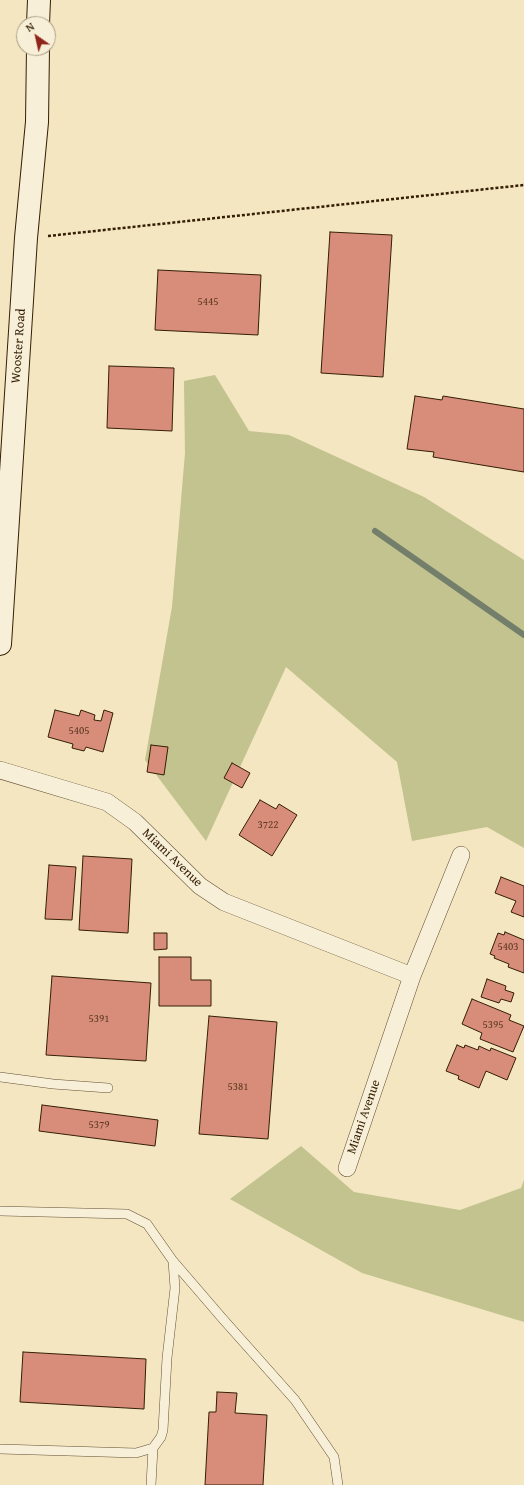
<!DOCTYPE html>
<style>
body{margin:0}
#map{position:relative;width:524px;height:1485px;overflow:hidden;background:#f3e6c1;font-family:"Gentium Book Plus",serif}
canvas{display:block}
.north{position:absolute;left:16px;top:16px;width:40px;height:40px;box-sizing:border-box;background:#f7efd7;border:1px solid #a99b83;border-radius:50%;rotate:326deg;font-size:11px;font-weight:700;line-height:16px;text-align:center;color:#341e05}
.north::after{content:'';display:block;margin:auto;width:14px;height:18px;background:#8f2418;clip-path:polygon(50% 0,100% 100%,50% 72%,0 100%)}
</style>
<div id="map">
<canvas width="524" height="1485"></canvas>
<div class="north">N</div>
</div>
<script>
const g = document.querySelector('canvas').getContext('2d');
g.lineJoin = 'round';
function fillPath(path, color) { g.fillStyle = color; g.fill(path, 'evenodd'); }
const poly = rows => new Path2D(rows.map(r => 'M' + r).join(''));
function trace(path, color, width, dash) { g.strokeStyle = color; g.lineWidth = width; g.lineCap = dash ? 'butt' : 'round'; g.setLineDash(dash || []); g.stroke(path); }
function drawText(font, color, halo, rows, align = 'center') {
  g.font = font + ' "Gentium Book Plus",serif'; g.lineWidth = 4; g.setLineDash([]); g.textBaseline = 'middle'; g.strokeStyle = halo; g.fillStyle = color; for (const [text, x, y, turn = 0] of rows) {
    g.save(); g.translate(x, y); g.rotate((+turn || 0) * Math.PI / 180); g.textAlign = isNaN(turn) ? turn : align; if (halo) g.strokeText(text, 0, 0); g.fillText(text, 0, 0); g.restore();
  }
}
fillPath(poly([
 [215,375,249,431,289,435,424,497,524,560,524,848,487,827,412,841,397,762,286,667,206,841,145,760,172,607,185,453,184,381],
 [301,1146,354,1192,460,1210,521,1188,524,1180,524,1322,362,1273,230,1199]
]), '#c2c38e');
trace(poly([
 [375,531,524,635]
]), '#737f6a', 6);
const building = poly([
 [330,232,392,235,383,377,321,373,330,232],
 [158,270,261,275,258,335,155,330,158,270],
 [109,366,174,368,172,431,107,428,109,366],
 [415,396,442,400,443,396,524,409,524,472,433,457,434,452,407,449,415,396],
 [55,710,79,716,81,710,95,715,94,720,101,721,104,710,113,713,103,752,86,747,84,751,72,748,73,744,48,737,55,710],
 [151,745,168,747,164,775,147,772,151,745],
 [232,763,250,773,242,788,224,778,232,763],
 [260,800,276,809,279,804,297,815,272,856,239,835,260,800],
 [83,856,132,859,128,933,79,930,83,856],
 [49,865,76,867,72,920,45,919,49,865],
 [501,877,524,886,524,917,511,912,516,901,495,893,501,877],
 [505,932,524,940,524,973,508,967,509,964,494,958,495,956,490,954,498,933,504,935,505,932],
 [154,933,167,933,167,949,154,950,154,933],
 [159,957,191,957,191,980,211,980,211,1006,159,1006,159,957],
 [52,976,151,983,146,1061,46,1055,52,976],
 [487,979,506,986,505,990,514,993,511,1002,501,999,499,1003,481,997,487,979],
 [472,999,511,1015,509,1020,524,1026,513,1052,480,1039,482,1033,462,1024,472,999],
 [209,1016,277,1022,268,1139,199,1134,209,1016],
 [457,1045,464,1048,465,1045,478,1050,479,1046,490,1051,491,1048,516,1058,507,1080,486,1071,479,1088,458,1079,459,1076,446,1071,457,1045],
 [42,1105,158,1120,155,1146,39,1131,42,1105],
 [23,1352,146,1359,144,1409,20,1402,23,1352],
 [217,1392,237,1393,235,1413,267,1415,263,1485,205,1485,209,1412,216,1412,217,1392]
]);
fillPath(building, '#d88c7a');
trace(building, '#341e05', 1);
const lane = poly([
 [0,1077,53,1084,108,1088],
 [0,1211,127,1214,147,1224,173,1261,222,1318,295,1400,334,1457,338,1485],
 [0,1449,136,1453,153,1448,161,1437,163,1430,167,1358,175,1288,173,1261],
 [151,1485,153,1448]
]);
const street = poly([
 [0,770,107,802,135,822,200,886,224,902,412,976],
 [347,1168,412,976,461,855]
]);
const secondary = poly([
 [38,24,39,0],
 [0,644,26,238,37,122,38,48]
]);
trace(lane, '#645034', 10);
trace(street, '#645034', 18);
trace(secondary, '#341e05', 24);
trace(poly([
 [48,236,524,185]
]), '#341e05', 2.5, [3, 2]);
trace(lane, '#f7efd7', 9);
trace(street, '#f7efd7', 17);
trace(secondary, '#f7efd7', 22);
drawText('11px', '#5d3a22', null, [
 ["5445",208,302],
 ["5405",79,731],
 ["3722",268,825],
 ["5403",508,947],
 ["5391",99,1019],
 ["5395",493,1025],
 ["5381",238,1087],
 ["5379",99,1125]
]);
drawText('13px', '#341e05', '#f7efd7', [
 ["Wooster Road",19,346,-86],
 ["Miami Avenue",172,858,44],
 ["Miami Avenue",364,1117,-71]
]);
</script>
